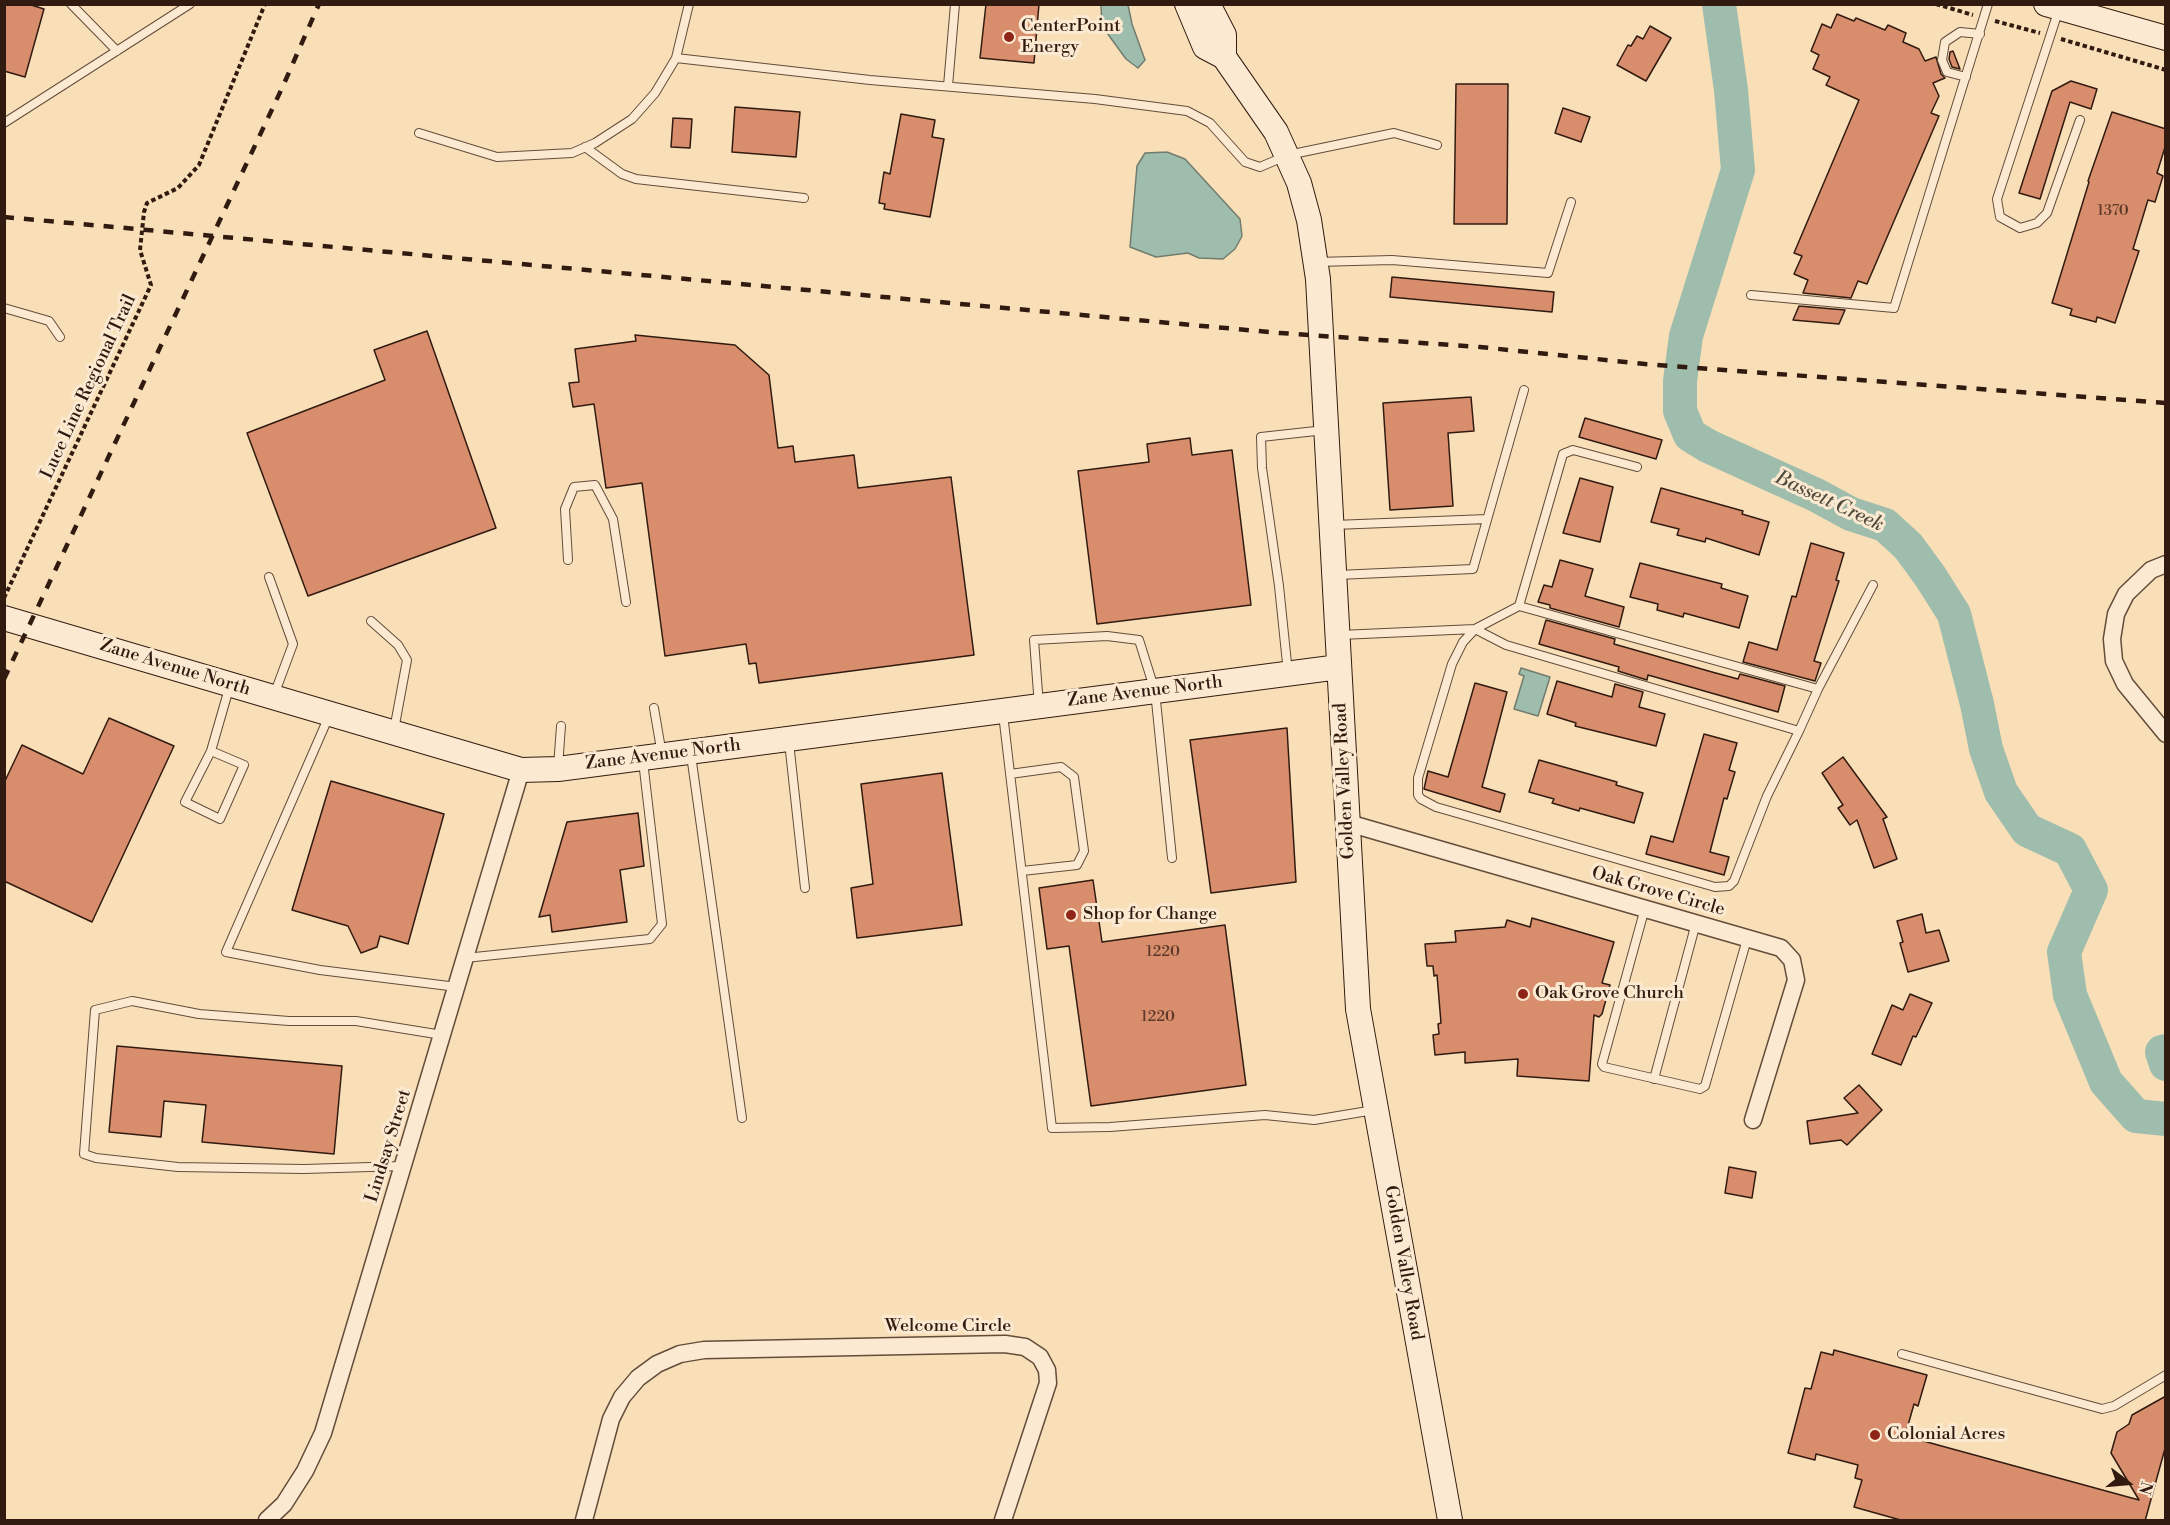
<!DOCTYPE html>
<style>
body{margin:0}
#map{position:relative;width:2170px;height:1525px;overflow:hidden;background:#f9dfb8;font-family:"Libre Bodoni",serif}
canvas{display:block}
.frame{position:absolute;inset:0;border:6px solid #311b10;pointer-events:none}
.north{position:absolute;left:2098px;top:1453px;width:60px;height:60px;-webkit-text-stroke:4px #fbead1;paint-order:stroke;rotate:106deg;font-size:16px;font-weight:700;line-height:24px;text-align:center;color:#311b10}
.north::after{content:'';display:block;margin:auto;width:21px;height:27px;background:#311b10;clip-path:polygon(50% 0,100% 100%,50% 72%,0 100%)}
</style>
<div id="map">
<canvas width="2170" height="1525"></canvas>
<div class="frame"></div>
<div class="north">N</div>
</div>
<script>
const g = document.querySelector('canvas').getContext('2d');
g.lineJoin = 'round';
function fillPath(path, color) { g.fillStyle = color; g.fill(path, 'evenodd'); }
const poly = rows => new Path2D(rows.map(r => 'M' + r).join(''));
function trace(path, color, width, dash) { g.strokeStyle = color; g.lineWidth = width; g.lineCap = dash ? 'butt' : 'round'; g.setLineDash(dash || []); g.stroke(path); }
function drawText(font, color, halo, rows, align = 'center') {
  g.font = font + ' "Libre Bodoni",serif'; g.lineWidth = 6; g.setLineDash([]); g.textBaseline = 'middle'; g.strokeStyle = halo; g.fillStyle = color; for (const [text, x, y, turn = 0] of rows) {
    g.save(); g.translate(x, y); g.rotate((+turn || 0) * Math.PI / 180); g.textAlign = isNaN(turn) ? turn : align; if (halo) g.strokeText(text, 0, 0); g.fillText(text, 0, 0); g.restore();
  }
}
const water = poly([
 [1101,5,1128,5,1132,24,1145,60,1138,68,1126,59,1102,26,1101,5],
 [1167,152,1185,159,1240,219,1242,236,1235,249,1223,259,1199,258,1188,253,1156,257,1130,247,1137,166,1145,153,1167,152],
 [1521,668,1550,677,1538,716,1514,709,1524,676,1519,674,1521,668]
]);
fillPath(water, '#9ebdac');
trace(water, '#727c6e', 1.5);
trace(poly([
 [1719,4,1731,90,1738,170,1686,336,1680,381,1680,411,1690,435,1708,446,1816,495,1851,514,1885,525,1908,546,1930,576,1954,614,1977,704,1986,749,2001,792,2027,830,2070,850,2091,890,2064,952,2070,995,2106,1082,2136,1116,2166,1119],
 [2166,1051,2162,1052,2166,1064]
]), '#9ebdac', 34);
const building = poly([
 [4,4,28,4,44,9,25,77,4,71,4,4],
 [986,4,1039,4,1034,63,980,58,986,4],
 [1837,14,1854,21,1856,18,1885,30,1888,25,1906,33,1903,42,1919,49,1925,61,1936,57,1941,74,1945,78,1933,83,1939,96,1931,113,1939,116,1867,284,1858,281,1851,298,1803,293,1808,280,1794,274,1802,256,1794,253,1859,100,1826,85,1830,77,1813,69,1819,55,1811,51,1822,24,1831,28,1837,14],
 [1650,26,1671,38,1646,81,1617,65,1628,45,1631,46,1637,36,1643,39,1650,26],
 [1953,51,1960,69,1952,67,1949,59,1950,52,1953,51],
 [2071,81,2097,89,2091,109,2070,102,2040,199,2019,193,2052,91,2071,81],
 [1456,84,1508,84,1507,224,1454,224,1456,84],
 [735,107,800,112,796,157,732,152,735,107],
 [1563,108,1590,117,1581,142,1555,133,1563,108],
 [2112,112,2166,129,2166,144,2157,173,2163,176,2155,202,2148,200,2133,249,2139,251,2115,323,2097,317,2096,322,2070,315,2072,309,2052,303,2089,182,2088,181,2112,112],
 [901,114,935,120,932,137,944,139,930,217,884,209,885,204,879,203,884,172,890,174,901,114],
 [673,118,692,119,690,148,671,147,673,118],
 [1392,277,1554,292,1552,312,1390,297,1392,277],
 [1799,306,1845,310,1839,324,1793,320,1799,306],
 [427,331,496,528,308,596,247,433,385,380,374,350,427,331],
 [635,335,735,345,769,375,778,448,793,446,795,462,854,455,858,488,951,477,974,655,759,683,756,663,749,664,746,644,665,656,642,483,606,488,594,404,573,407,569,383,579,382,575,349,636,341,635,335],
 [1471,397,1474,431,1448,433,1453,506,1390,510,1383,403,1471,397],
 [1585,418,1662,440,1656,459,1579,437,1585,418],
 [1190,438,1192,455,1232,450,1251,605,1097,624,1078,471,1149,462,1147,444,1190,438],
 [1580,478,1613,487,1600,542,1563,533,1580,478],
 [1661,488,1743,511,1742,514,1769,522,1759,555,1706,538,1705,542,1677,535,1679,529,1651,522,1661,488],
 [1811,543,1844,553,1836,580,1839,581,1814,661,1821,663,1815,681,1743,662,1749,642,1777,650,1792,596,1796,597,1811,543],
 [1560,560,1593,569,1585,596,1624,607,1619,627,1550,608,1550,605,1538,602,1544,585,1552,587,1560,560],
 [1640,563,1722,584,1721,588,1748,596,1739,628,1684,613,1683,617,1657,610,1658,604,1630,597,1640,563],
 [1546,620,1615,639,1614,644,1712,672,1738,679,1740,674,1785,686,1778,712,1648,675,1647,680,1618,671,1619,667,1539,644,1546,620],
 [1557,681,1612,697,1615,684,1643,692,1639,707,1665,714,1656,746,1575,726,1576,723,1547,714,1557,681],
 [1475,683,1507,692,1482,787,1505,794,1500,812,1424,789,1428,771,1448,777,1475,683],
 [109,718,174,746,92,922,4,881,4,783,22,745,83,774,109,718],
 [1287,728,1296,882,1211,893,1190,740,1287,728],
 [1704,734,1737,743,1729,770,1735,772,1727,799,1724,798,1710,852,1729,857,1724,875,1646,854,1651,836,1673,842,1704,734],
 [1843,757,1887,817,1883,819,1897,859,1874,868,1857,820,1850,825,1838,808,1843,805,1822,773,1843,757],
 [1539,760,1617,782,1616,785,1643,793,1634,823,1580,808,1579,811,1552,803,1554,799,1529,792,1539,760],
 [942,773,962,925,857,938,851,888,873,884,861,784,942,773],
 [331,781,444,814,408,944,380,936,377,947,361,953,348,926,292,910,331,781],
 [638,813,644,866,620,870,627,922,552,932,550,915,539,917,567,822,638,813],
 [1093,880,1102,942,1225,925,1246,1085,1091,1106,1069,946,1047,949,1039,888,1093,880],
 [1922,914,1926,933,1939,930,1949,961,1908,972,1900,943,1903,942,1897,921,1922,914],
 [1532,918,1614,942,1602,983,1610,985,1602,1014,1599,1017,1594,1015,1589,1081,1517,1076,1518,1059,1465,1063,1465,1052,1435,1055,1433,1035,1439,1034,1438,1024,1441,1023,1437,975,1434,976,1433,966,1427,966,1425,944,1456,942,1455,931,1505,927,1507,920,1530,927,1532,918],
 [1910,994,1932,1003,1916,1037,1913,1036,1901,1065,1872,1054,1892,1005,1903,1010,1910,994],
 [117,1046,342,1066,334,1154,202,1142,206,1105,164,1101,161,1137,109,1132,117,1046],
 [1859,1085,1882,1110,1847,1145,1841,1140,1810,1144,1807,1121,1858,1113,1844,1098,1859,1085],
 [1729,1167,1756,1172,1752,1198,1725,1193,1729,1167],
 [1834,1350,1927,1375,1918,1406,1914,1404,1905,1436,2139,1500,2111,1453,2117,1432,2129,1424,2132,1415,2166,1396,2166,1445,2145,1521,1904,1521,1854,1507,1862,1480,1855,1478,1858,1465,1816,1454,1815,1460,1788,1453,1805,1388,1811,1389,1821,1352,1833,1355,1834,1350]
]);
fillPath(building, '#d88d6c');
trace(building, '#311b10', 1.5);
const lane = poly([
 [71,4,117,51],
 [2059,9,1997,199,2000,217,2020,228,2037,223,2047,213,2080,120],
 [676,58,870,80,1095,99,1187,111,1210,123,1245,162,1260,167,1288,155,1394,133,1437,145],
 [1966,77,1947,72,1942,60,1945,42,1960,32,1980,34],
 [948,86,955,4],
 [4,123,190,4],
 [419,133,497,157,572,153,595,143,632,119,655,93,676,58,689,4],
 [585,147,622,174,636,179,804,198],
 [1316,262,1392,260,1548,273,1571,202],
 [1751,295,1894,308,1988,4],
 [4,308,49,321,60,337],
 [1334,525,1487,519],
 [568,560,565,509,574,487,595,485,613,519,626,602],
 [1337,575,1473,569,1524,390],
 [269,577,293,644,274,695],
 [1519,606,1563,454,1573,450,1637,467],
 [371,621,398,645,407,660,394,730],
 [1340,635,1475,629,1506,645,1799,731,1818,689,1519,606,1475,629,1463,642,1452,664,1418,778,1418,795,1421,799,1436,807,1715,887,1729,886,1734,881,1767,796,1799,731],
 [1288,673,1279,586,1262,468,1261,437,1325,430],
 [1818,689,1873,585],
 [1039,706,1034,640,1107,636,1139,640,1155,691,1172,858],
 [654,708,662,755],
 [1003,714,1052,1128,1110,1127,1265,1115,1314,1120,1374,1110],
 [329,716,226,952,320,970,457,987],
 [789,742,805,888],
 [211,751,185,802,220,819,244,765,211,751,230,685],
 [691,755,742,1118],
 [558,767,561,726],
 [1010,774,1061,767,1074,777,1084,851,1077,865,1022,871],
 [1645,908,1602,1064,1604,1067,1700,1089,1705,1086,1747,939],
 [465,958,650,939,662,924,643,761],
 [1654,1079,1696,923],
 [403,1166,304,1169,178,1167,96,1158,84,1154,95,1010,132,1001,199,1014,289,1021,356,1021,442,1035],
 [1902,1354,2102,1409,2114,1406,2166,1375]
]);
const street = poly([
 [2166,564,2151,570,2126,594,2116,614,2112,639,2114,661,2125,684,2166,734],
 [1348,823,1781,948,1792,960,1796,980,1753,1120],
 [267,1520,284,1504,305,1471,323,1433,521,770],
 [584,1520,611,1419,622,1397,638,1378,657,1364,680,1354,704,1350,1005,1344,1025,1347,1040,1357,1047,1370,1048,1383,1003,1520]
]);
const secondary = poly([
 [1187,4,1205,47,1224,57,1276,132,1299,183,1309,220,1318,279,1358,1009,1450,1520],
 [1208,4,1224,35,1224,57],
 [2046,4,2166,38],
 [4,618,521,770,558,769,1339,667]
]);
trace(lane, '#634c3a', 10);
trace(street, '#634c3a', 19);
trace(secondary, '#311b10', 26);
trace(poly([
 [1936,4,1973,15],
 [1995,21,2040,33],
 [2061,39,2166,70],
 [4,598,151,285,140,250,144,212,147,203,178,188,199,165,265,4]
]), '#311b10', 4, [4.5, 3]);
trace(lane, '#fbead1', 8);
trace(street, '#fbead1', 16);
trace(secondary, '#fbead1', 24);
trace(poly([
 [4,217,1280,333,1480,347,1645,364,2166,403],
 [4,679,283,86,319,4]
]), '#311b10', 4.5, [10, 10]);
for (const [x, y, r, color] of [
 [1009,37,6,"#8f2418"],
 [1071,915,6,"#8f2418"],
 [1523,994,6,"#8f2418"],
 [1875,1435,6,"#8f2418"]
]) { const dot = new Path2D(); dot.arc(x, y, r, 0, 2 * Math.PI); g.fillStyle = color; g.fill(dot); trace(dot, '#fbead1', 2); }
drawText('15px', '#5b3827', null, [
 ["1370",2113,211],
 ["1220",1163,952],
 ["1220",1158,1017]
]);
drawText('18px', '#311b10', '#fbead1', [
 ["CenterPoint",1021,27],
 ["Energy",1021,48],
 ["Shop for Change",1083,915],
 ["Oak Grove Church",1535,994],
 ["Colonial Acres",1887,1435]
], 'left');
drawText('18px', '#311b10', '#fbead1', [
 ["Luce Line Regional Trail",89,387,-65],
 ["Zane Avenue North",175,668,17],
 ["Zane Avenue North",1145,692,-7],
 ["Zane Avenue North",663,755,-7],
 ["Golden Valley Road",1345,781,-93],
 ["Oak Grove Circle",1658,892,16],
 ["Lindsay Street",389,1146,-73],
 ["Golden Valley Road",1403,1263,80],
 ["Welcome Circle",948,1327]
]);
drawText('italic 20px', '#524c3f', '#fbead1', [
 ["Bassett Creek",1829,502,25]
]);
</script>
